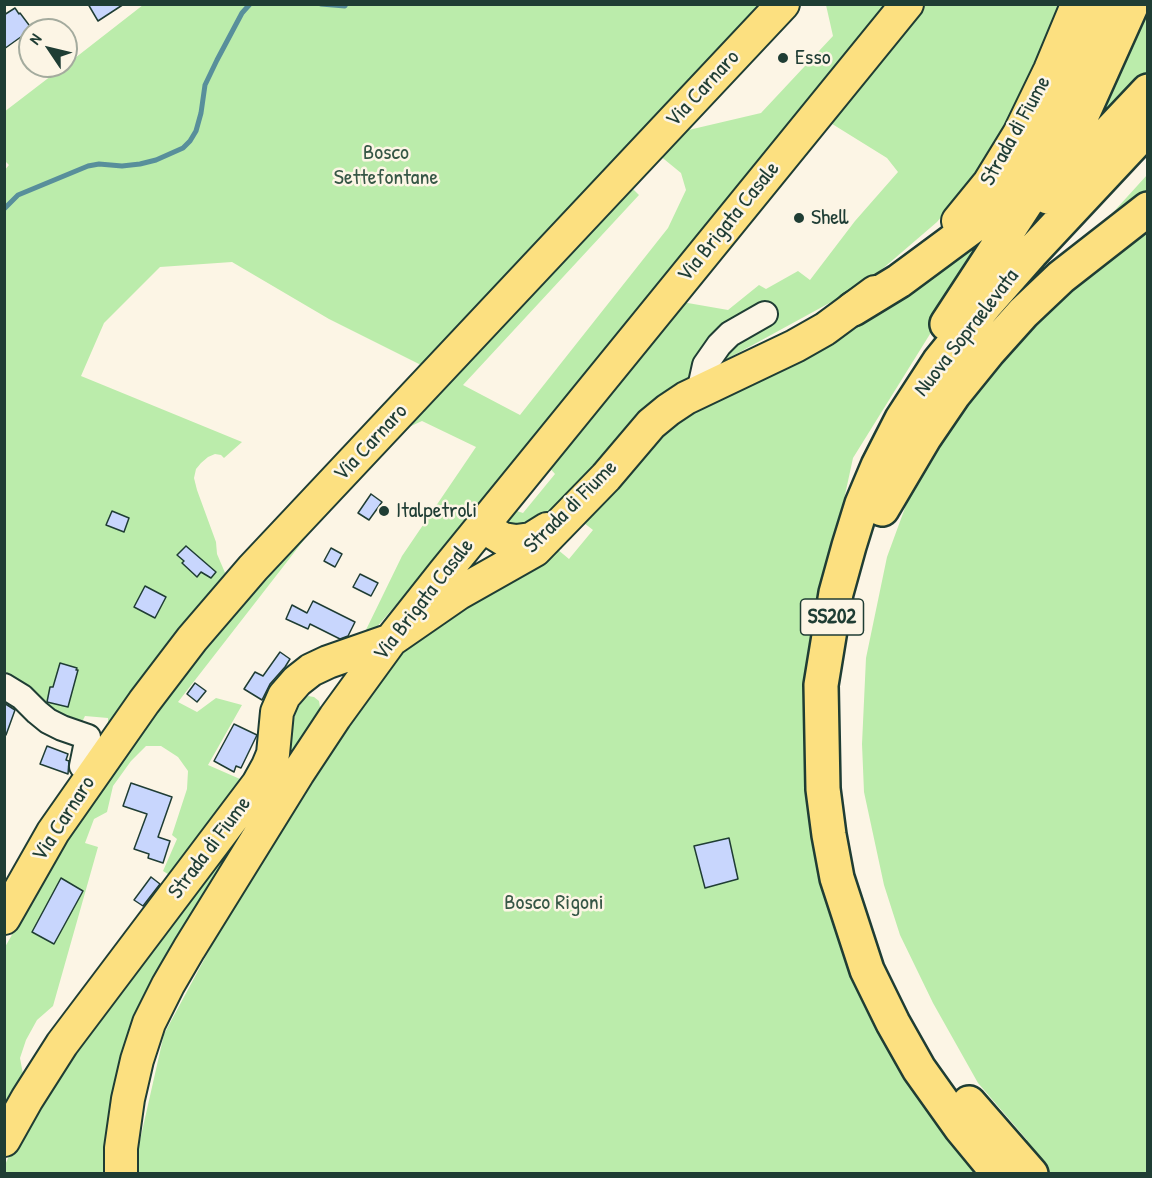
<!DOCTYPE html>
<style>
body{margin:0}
#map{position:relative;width:1152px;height:1178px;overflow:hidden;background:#fcf5e5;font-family:"Patrick Hand",sans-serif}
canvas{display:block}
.frame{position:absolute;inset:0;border:6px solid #1f3d34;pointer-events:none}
.north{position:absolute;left:18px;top:18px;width:60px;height:60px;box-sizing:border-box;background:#fcf5e5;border:2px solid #a4ab9e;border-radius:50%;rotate:305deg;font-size:16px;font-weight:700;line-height:24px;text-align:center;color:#1f3d34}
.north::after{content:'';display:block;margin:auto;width:21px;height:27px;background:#1f3d34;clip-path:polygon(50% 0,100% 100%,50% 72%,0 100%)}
</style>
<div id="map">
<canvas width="1152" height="1178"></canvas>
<div class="frame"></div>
<div class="north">N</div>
</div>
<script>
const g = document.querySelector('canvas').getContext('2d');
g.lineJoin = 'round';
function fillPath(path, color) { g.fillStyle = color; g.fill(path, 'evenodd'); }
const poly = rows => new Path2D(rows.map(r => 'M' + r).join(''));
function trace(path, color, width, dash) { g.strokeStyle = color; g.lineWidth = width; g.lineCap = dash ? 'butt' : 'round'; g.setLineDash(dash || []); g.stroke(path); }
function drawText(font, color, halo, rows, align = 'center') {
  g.font = font + ' "Patrick Hand",sans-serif'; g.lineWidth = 5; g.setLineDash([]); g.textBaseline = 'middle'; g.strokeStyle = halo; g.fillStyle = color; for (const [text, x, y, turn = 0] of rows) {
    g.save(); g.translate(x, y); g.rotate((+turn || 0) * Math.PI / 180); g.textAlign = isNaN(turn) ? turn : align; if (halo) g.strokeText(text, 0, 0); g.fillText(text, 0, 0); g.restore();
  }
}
fillPath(poly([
 [143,5,758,5,421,365,329,319,232,262,160,267,104,323,81,376,242,442,224,458,221,455,215,454,208,457,201,463,196,469,194,478,197,490,216,542,217,554,226,575,156,661,111,725,108,723,108,718,85,716,81,724,36,705,24,686,5,671,4,171,9,165,5,161,4,112,64,66,66,66,66,65],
 [826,5,888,5,401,599,376,628,363,636,402,556,476,447,422,421,411,426,360,478,355,476,630,186,639,195,463,385,520,415,668,228,686,190,681,173,659,155,680,132,761,113,833,36],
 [925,5,1100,5,977,174,937,222,866,283,674,388,641,414,561,503,529,529,499,524,511,509,523,513,555,474,547,465,682,302,728,310,759,285,766,289,798,271,810,280,855,221,898,172,887,158,829,122],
 [1147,6,1147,78,989,239,853,458,835,541,818,594,810,807,901,1070,977,1173,137,1174,138,1149,164,1034,219,932,358,710,406,647,557,549,569,559,593,530,584,523,641,456,699,406,954,253],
 [1147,175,1147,196,1078,251],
 [1147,223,1147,1173,980,1174,1027,1140,978,1083,933,1003,900,935,884,885,864,792,862,744,866,658,887,557,913,486,980,378,1056,300],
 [335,500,178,702,197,712,216,698,242,705,208,765,240,779,171,876,163,871,177,839,172,835,187,789,188,771,178,757,161,746,146,746,131,761,113,786,107,812,94,819,85,843,98,847,53,1006,37,1020,26,1040,20,1058,25,1085,5,1118,5,947,92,795,179,675,246,595],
 [308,696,314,697,319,701,320,707,317,715,195,914,108,1173,5,1174,5,1165,27,1116,287,747,296,711,304,699]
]), '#bbecab');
trace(poly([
 [321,4,345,6,346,4],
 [4,209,18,195,88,166,99,164,122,166,140,164,156,160,183,148,190,141,196,131,201,113,205,85,217,60,242,13,250,4]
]), '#588f9b', 5);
const building = poly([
 [88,4,124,4,98,21,88,4],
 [15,8,19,14,20,13,32,29,4,49,4,15,15,8],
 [371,494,382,502,369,520,358,513,371,494],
 [112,511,129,518,124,532,106,525,112,511],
 [186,546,216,572,211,578,201,572,197,577,182,563,184,561,177,555,186,546],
 [331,548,342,554,335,567,324,561,331,548],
 [360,574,378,583,371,596,353,587,360,574],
 [145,586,166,597,155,618,134,607,145,586],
 [313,601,355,622,348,636,340,639,310,624,308,629,286,619,292,605,307,613,313,601],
 [280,652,290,659,285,667,270,684,262,700,244,689,255,672,263,676,280,652],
 [60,663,77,668,76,670,78,670,68,707,47,702,50,687,53,687,60,663],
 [195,683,206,691,197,702,187,694,195,683],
 [4,703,15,710,6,735,4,735,4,703],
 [234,724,257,735,241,768,236,766,234,772,214,761,234,724],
 [47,746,68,754,66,760,69,761,68,774,40,764,47,746],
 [131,783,172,797,158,837,170,841,163,863,148,858,149,854,134,849,147,814,123,806,131,783],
 [729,838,738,879,705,888,694,846,729,838],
 [151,877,160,884,143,906,134,900,151,877],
 [61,878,83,891,54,944,32,932,61,878]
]);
fillPath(building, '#c8d6fd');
trace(building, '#1f3d34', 1.5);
const minor = poly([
 [699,392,705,365,719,345,730,334,765,314],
 [4,686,22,697,37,712,48,721,62,728,88,737,82,766,92,774]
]);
const major = poly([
 [958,221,989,183,1019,134,1050,70,1075,10,1079,4],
 [482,526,503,539,516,541,531,539,547,529],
 [4,918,53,832,144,702,192,639,253,568,783,4],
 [4,1140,27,1099,62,1044,258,784,268,766,273,754,277,712,284,696,297,681,311,670,328,662,391,640,459,593,535,550,606,477,651,424,668,410,686,398,795,346,825,329,875,292],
 [121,1174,121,1148,128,1099,137,1060,149,1023,168,985,189,949,298,773,335,717,391,640,444,573,907,4]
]);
const highway = poly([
 [1048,197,1148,91],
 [853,309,899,281,972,227,1010,186,1034,153,1062,106,1096,25,1112,4],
 [947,324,1079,122,1132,4],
 [882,509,924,438,954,394,988,352,1023,313,1061,277,1148,209],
 [969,1103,1031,1174],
 [999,1174,961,1128,919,1069,893,1023,867,970,837,878,829,835,823,789,821,685,836,593,849,546,862,504,878,466,902,419,939,362,986,304,1031,253,1148,128]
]);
trace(minor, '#1f3d34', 28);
trace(major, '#1f3d34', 36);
trace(highway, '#1f3d34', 38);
trace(minor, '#fcf5e5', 24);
trace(major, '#fce080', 32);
trace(highway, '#fce080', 33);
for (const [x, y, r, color] of [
 [783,58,6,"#1f3d34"],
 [799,218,6,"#1f3d34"],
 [384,511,6,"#1f3d34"]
]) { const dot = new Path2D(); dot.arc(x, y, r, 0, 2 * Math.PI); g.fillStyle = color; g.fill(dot); trace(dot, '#fcf5e5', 2); }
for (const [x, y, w] of [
 [832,617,63]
]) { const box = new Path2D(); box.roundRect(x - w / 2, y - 18, w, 36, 4.5); g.fillStyle = '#fcf5e5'; g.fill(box); trace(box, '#1f3d34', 1.5); }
drawText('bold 21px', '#1f3d34', null, [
 ["SS202",832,617]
]);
drawText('22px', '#1f3d34', '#fcf5e5', [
 ["Esso",795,58],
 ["Shell",811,218],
 ["Italpetroli",396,511]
], 'left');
drawText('22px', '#1f3d34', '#fcf5e5', [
 ["Via Carnaro",703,89,-47],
 ["Strada di Fiume",1016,131,-61],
 ["Via Brigata Casale",729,222,-51],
 ["Nuova Sopraelevata",967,333,-52],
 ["Via Carnaro",371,443,-47],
 ["Strada di Fiume",571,507,-45],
 ["Via Brigata Casale",424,600,-52],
 ["Via Carnaro",64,819,-57],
 ["Strada di Fiume",210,848,-53]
]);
drawText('22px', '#365746', '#fcf5e5', [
 ["Bosco",386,153],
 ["Settefontane",386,178],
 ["Bosco Rigoni",554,903]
]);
</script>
